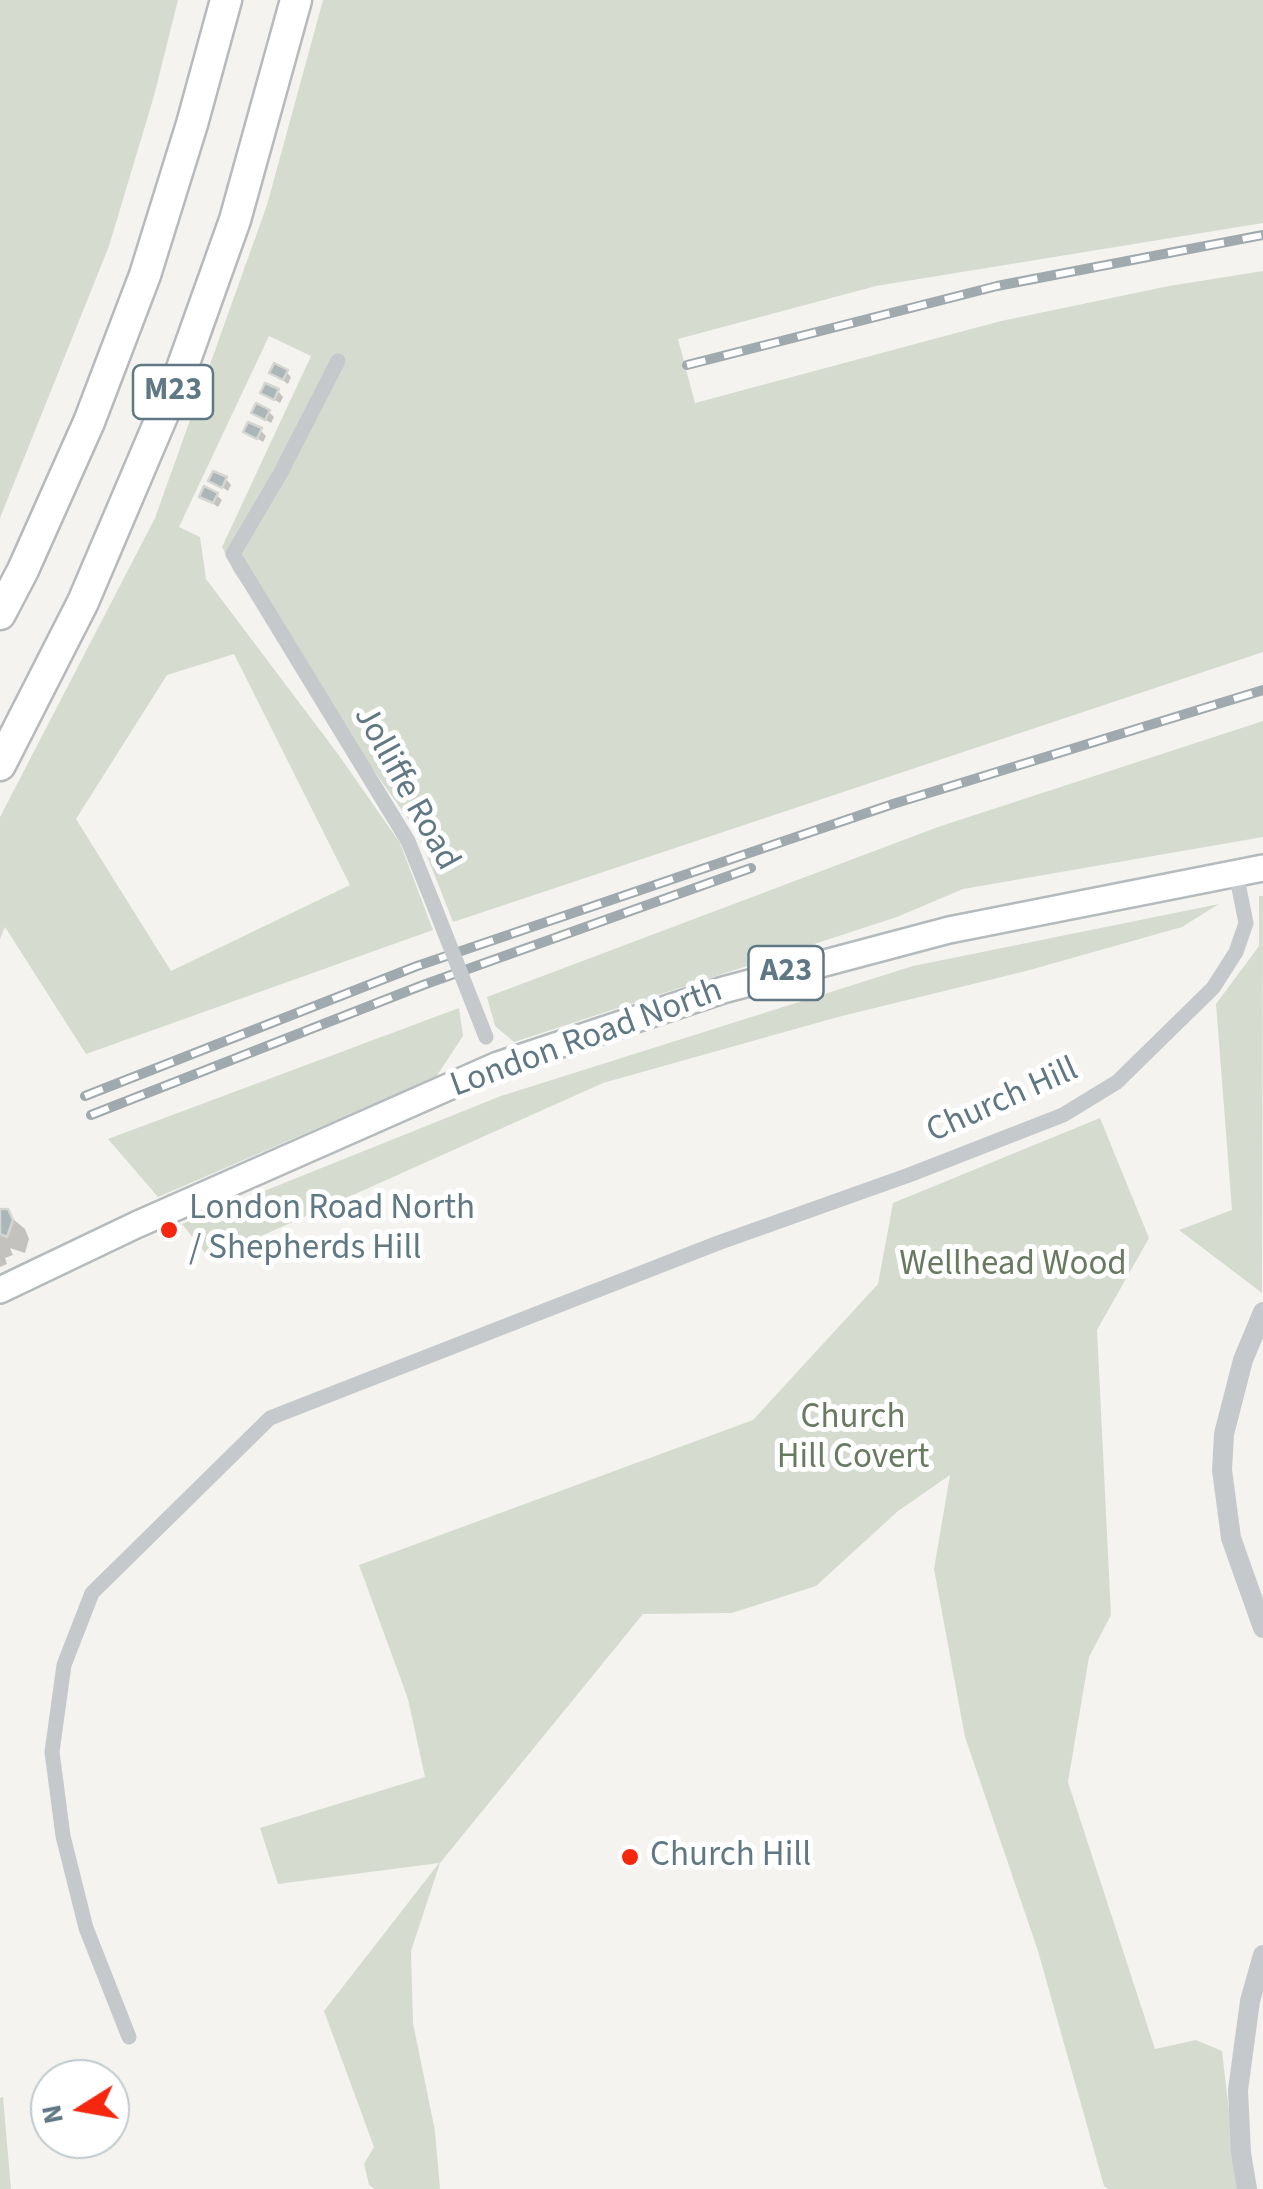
<!DOCTYPE html>
<style>
body{margin:0}
#map{position:relative;width:1263px;height:2189px;overflow:hidden;background:#f4f3ef;font-family:"Source Sans 3",sans-serif}
canvas{display:block}
.north{position:absolute;left:30px;top:2059px;width:100px;height:100px;box-sizing:border-box;background:#fff;border:2px solid #bfc9cd;border-radius:50%;rotate:259deg;font-size:28px;font-weight:700;line-height:40px;text-align:center;color:#5f7883}
.north::after{content:'';display:block;margin:auto;width:35px;height:45px;background:#f5270e;clip-path:polygon(50% 0,100% 100%,50% 72%,0 100%)}
</style>
<div id="map">
<canvas width="1263" height="2189"></canvas>
<div class="north">N</div>
</div>
<script>
const g = document.querySelector('canvas').getContext('2d');
g.lineJoin = 'round';
function fillPath(path, color) { g.fillStyle = color; g.fill(path, 'evenodd'); }
const poly = rows => new Path2D(rows.map(r => 'M' + r).join(''));
function trace(path, color, width, dash) { g.strokeStyle = color; g.lineWidth = width; g.lineCap = dash ? 'butt' : 'round'; g.setLineDash(dash || []); g.stroke(path); }
function drawText(font, color, halo, rows, align = 'center') {
  g.font = font + ' "Source Sans 3",sans-serif'; g.lineWidth = 10; g.setLineDash([]); g.textBaseline = 'middle'; g.strokeStyle = halo; g.fillStyle = color; for (const [text, x, y, turn = 0] of rows) {
    g.save(); g.translate(x, y); g.rotate((+turn || 0) * Math.PI / 180); g.textAlign = isNaN(turn) ? turn : align; if (halo) g.strokeText(text, 0, 0); g.fillText(text, 0, 0); g.restore();
  }
}
fillPath(poly([
 [0,0,178,0,154,96,109,246,0,518],
 [323,0,1263,0,1263,223,876,286,678,339,695,403,1001,321,1169,286,1263,271,1263,652,453,922,418,833,234,572,222,547,311,356,269,336,179,527,200,537,206,579,338,754,400,843,433,930,86,1054,5,927,0,939,0,817,155,518,267,205],
 [234,654,350,885,171,971,76,819,167,675],
 [1263,721,1263,837,963,889,897,917,514,1042,495,1026,487,997,938,827],
 [1259,896,1263,896,1262,1293,1179,1230,1232,1210,1216,1004,1259,946],
 [1219,904,1182,927,1026,971,838,1017,603,1083,210,1259,182,1224,501,1096,913,966],
 [459,1008,463,1036,436,1077,158,1197,108,1139],
 [1100,1118,1149,1238,1097,1330,1111,1615,1089,1657,1068,1782,1155,2049,1196,2040,1222,2051,1238,2189,1108,2189,1104,2186,1038,1951,965,1737,934,1569,950,1475,898,1511,816,1586,732,1613,643,1614,440,1863,411,1951,413,2023,435,2131,440,2189,375,2189,369,2185,364,2164,374,2147,324,2011,439,1863,278,1884,260,1828,425,1777,408,1699,359,1565,753,1420,878,1284,893,1203],
 [3,2097,11,2189,0,2189,0,2098]
]), '#d5dccf');
fillPath(poly([
 [286,372,291,377,288,384,272,373],
 [278,391,283,397,280,403,263,393],
 [269,412,274,417,271,423,254,413],
 [260,430,266,436,263,442,246,431],
 [226,479,231,485,228,491,212,480],
 [216,495,222,500,218,507,202,496],
 [0,1208,25,1229,29,1239,25,1253,10,1248,13,1255,5,1258,7,1264,0,1267]
]), '#0003');
const building = poly([
 [274,363,288,370,283,380,269,373,274,363],
 [265,383,279,389,274,400,260,393,265,383],
 [256,403,270,410,265,420,251,413,256,403],
 [248,422,262,428,257,439,243,432,248,422],
 [213,471,227,477,222,488,208,481,213,471],
 [204,486,218,493,213,503,199,497,204,486],
 [0,1209,8,1209,13,1220,7,1237,0,1234,0,1209]
]);
fillPath(building, '#abb6b9');
trace(building, '#d5d5d2', 2.5);
const primary = poly([
 [0,1290,136,1225,498,1065,723,990,949,930,1263,868]
]);
const motorway = poly([
 [0,614,23,570,89,422,145,275,192,124,226,0],
 [0,765,83,602,180,374,235,220,296,0]
]);
trace(primary, '#b5babd', 30);
trace(motorway, '#b6babc', 35);
trace(poly([
 [338,361,280,474,233,554,408,841,433,903],
 [129,2037,86,1928,63,1836,52,1752,64,1665,92,1593,270,1418,718,1243,909,1175,1063,1115,1117,1082,1213,988,1236,952,1246,923,1236,873]
]), '#c5c9cb', 15);
trace(poly([
 [1263,1312,1243,1360,1224,1434,1222,1470,1231,1538,1263,1628],
 [1247,2189,1241,2153,1238,2090,1250,2001,1263,1955]
]), '#c5c9cb', 20);
trace(primary, '#fff', 25);
trace(motorway, '#fff', 30);
const rail = poly([
 [687,365,997,286,1263,235],
 [85,1096,417,966,893,804,1263,690],
 [91,1115,423,985,751,868]
]);
trace(rail, '#a0a9ad', 10);
trace(rail, '#fff', 6, [19]);
trace(poly([
 [433,903,486,1037]
]), '#c5c9cb', 15);
for (const [x, y, r, color] of [
 [169,1230,10,"#f5270e"],
 [630,1857,10,"#f5270e"]
]) { const dot = new Path2D(); dot.arc(x, y, r, 0, 2 * Math.PI); g.fillStyle = color; g.fill(dot); trace(dot, '#fff', 4); }
for (const [x, y, w] of [
 [173,392,80],
 [786,973,75]
]) { const box = new Path2D(); box.roundRect(x - w / 2, y - 27, w, 54, 8); g.fillStyle = '#fff'; g.fill(box); trace(box, '#5f7883', 2.5); }
drawText('bold 32px', '#5f7883', null, [
 ["M23",173,392],
 ["A23",786,973]
]);
drawText('35px', '#5f7883', '#fff', [
 ["Jolliffe Road",405,789,61],
 ["London Road North",587,1040,-20],
 ["Church Hill",1003,1102,-24]
]);
drawText('35px', '#5f7883', '#fff', [
 ["London Road North",189,1210],
 ["/ Shepherds Hill",189,1250],
 ["Church Hill",650,1857]
], 'left');
drawText('35px', '#687a5f', '#fff', [
 ["Wellhead Wood",1013,1266],
 ["Church",853,1419],
 ["Hill Covert",853,1459]
]);
</script>
